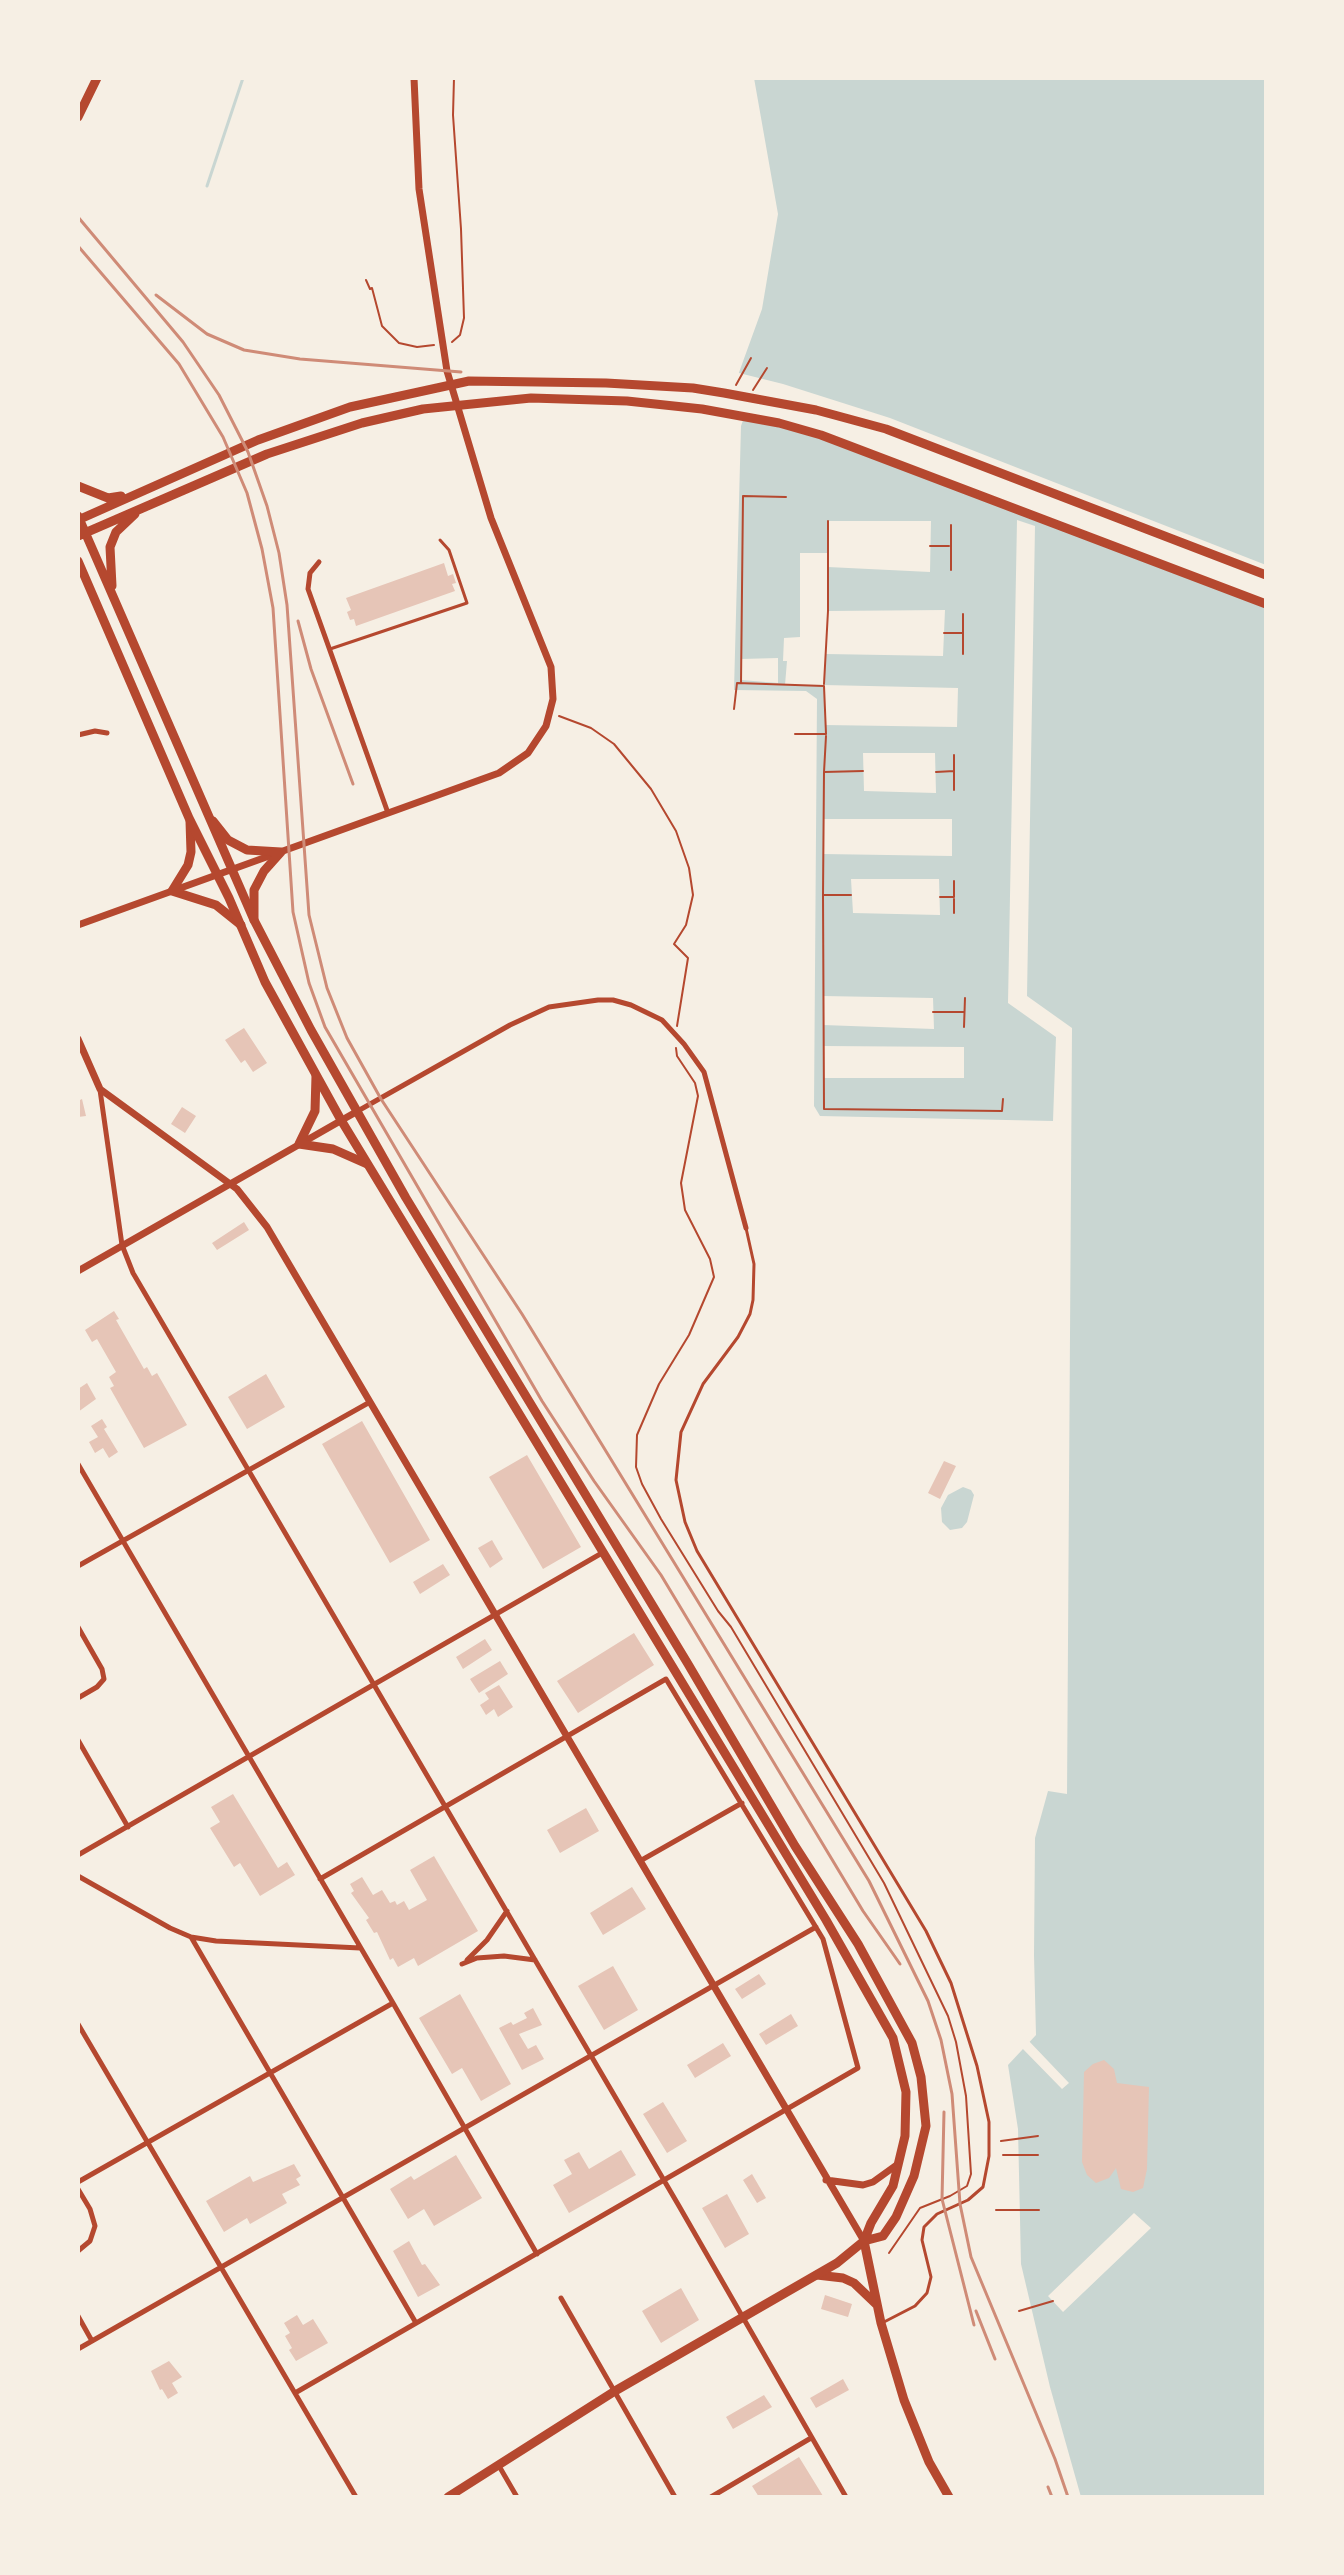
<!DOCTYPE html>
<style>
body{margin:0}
#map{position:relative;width:1344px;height:2575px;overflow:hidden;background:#f6efe4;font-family:"Alegreya Sans",sans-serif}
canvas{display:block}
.frame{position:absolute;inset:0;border:80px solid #f6efe4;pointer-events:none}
</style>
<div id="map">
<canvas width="1344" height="2575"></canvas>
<div class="frame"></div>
</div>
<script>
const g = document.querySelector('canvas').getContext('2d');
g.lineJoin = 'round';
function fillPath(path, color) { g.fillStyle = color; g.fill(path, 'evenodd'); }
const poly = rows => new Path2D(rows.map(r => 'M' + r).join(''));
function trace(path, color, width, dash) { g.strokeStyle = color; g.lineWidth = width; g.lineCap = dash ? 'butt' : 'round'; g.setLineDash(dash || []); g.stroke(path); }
fillPath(poly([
 [754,78,1266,78,1266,2497,1081,2497,1050,2387,1021,2264,1018,2129,1008,2065,1036,2035,1034,1955,1035,1838,1048,1791,1067,1794,1072,1028,1027,996,1035,526,1017,520,1008,1003,1056,1037,1053,1121,820,1116,814,1106,817,699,806,691,734,690,741,426,754,389,737,378,762,309,778,214],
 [963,1487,971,1490,974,1495,967,1522,962,1528,950,1530,942,1522,941,1508,948,1495]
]), '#c9d6d2');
fillPath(poly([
 [735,372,783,384,890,418,1266,565,1266,608,876,455,741,414,750,390,734,381],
 [828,521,931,521,930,572,828,567,827,616,828,611,945,610,943,656,826,654,824,685,958,688,957,727,825,725,824,686,785,685,787,661,783,661,784,638,800,637,800,553,828,553],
 [778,658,778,683,741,680,741,659],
 [863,753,935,753,936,793,864,791],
 [824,819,952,819,952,856,823,854],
 [851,879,939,879,940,915,853,913],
 [823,996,933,998,934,1029,823,1025],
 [824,1046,964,1047,964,1078,824,1078],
 [1027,2039,1069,2083,1062,2089,1020,2046],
 [1134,2213,1151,2228,1063,2312,1048,2296]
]), '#f6efe4');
trace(poly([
 [207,186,243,78]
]), '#c9d6d2', 3);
fillPath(poly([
 [444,563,448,576,453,574,456,583,452,584,455,591,356,626,354,619,350,620,347,612,351,610,346,598],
 [244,1028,267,1063,253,1072,245,1060,241,1063,225,1040],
 [82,1099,86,1116,78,1117,78,1101],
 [182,1107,196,1116,185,1133,171,1124],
 [244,1222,249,1230,217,1250,212,1243],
 [114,1311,119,1319,116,1320,144,1369,147,1367,152,1376,157,1373,187,1425,144,1448,110,1388,114,1386,109,1377,116,1372,97,1339,92,1342,85,1330],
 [266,1374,285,1407,247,1429,228,1397],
 [87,1383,96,1399,78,1412,78,1389],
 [102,1419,107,1427,104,1429,118,1452,109,1458,103,1448,95,1453,89,1442,98,1437,91,1426],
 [362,1421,430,1540,390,1563,322,1444],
 [527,1455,581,1547,543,1569,489,1477],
 [944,1461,956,1466,940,1499,928,1493],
 [492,1540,503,1559,490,1568,478,1548],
 [443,1564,450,1575,420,1594,413,1582],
 [634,1633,654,1665,578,1713,557,1681],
 [485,1639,492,1650,463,1669,456,1657],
 [500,1661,508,1674,479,1693,470,1679],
 [499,1685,513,1707,498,1717,494,1709,486,1715,480,1705,489,1699,485,1693],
 [233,1794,278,1868,287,1862,295,1875,260,1896,240,1863,234,1867,210,1828,220,1822,211,1807],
 [586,1808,599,1831,560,1853,547,1830],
 [434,1856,478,1931,418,1966,414,1958,398,1967,393,1958,390,1960,377,1932,374,1933,366,1920,369,1918,351,1893,354,1891,350,1884,362,1877,373,1895,382,1890,390,1903,395,1901,397,1905,404,1901,409,1910,427,1900,410,1870],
 [632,1887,646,1909,603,1935,590,1913],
 [613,1966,638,2010,604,2030,578,1986],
 [759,1974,766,1984,742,1999,735,1989],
 [460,1994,511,2084,481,2101,462,2068,452,2074,419,2018],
 [533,2008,542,2025,519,2034,528,2049,536,2045,544,2059,522,2070,499,2028,511,2022,513,2025,527,2018,524,2013],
 [791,2014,798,2026,766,2045,759,2034],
 [723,2043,731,2056,695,2078,687,2065],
 [1104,2060,1114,2069,1117,2083,1149,2087,1147,2169,1143,2188,1133,2192,1121,2189,1116,2168,1109,2178,1096,2183,1087,2175,1082,2162,1084,2072,1093,2064],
 [663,2102,687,2141,667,2153,643,2114],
 [621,2150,636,2175,569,2213,553,2185,572,2174,564,2160,579,2152,589,2169],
 [456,2155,482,2198,434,2226,424,2209,408,2219,390,2189,411,2176,414,2180],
 [294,2164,301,2176,296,2179,300,2185,282,2194,287,2203,250,2224,247,2218,224,2232,206,2201,250,2176,253,2182],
 [752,2174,766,2198,757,2203,743,2180],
 [727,2194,749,2234,725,2248,702,2208],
 [409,2241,422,2265,425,2264,440,2285,418,2297,393,2251],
 [681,2288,699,2320,661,2343,642,2311],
 [825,2295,852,2304,848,2317,821,2309],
 [297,2315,303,2325,313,2319,328,2343,296,2361,289,2350,292,2348,285,2336,290,2333,284,2323],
 [169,2361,182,2377,172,2383,178,2393,168,2399,162,2389,160,2390,151,2371],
 [843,2379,849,2390,816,2408,810,2398],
 [764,2395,772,2407,733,2429,726,2417],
 [799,2457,823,2496,759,2497,752,2486]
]), '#e6c5b7');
trace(poly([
 [366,280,370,289,372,288,382,326,399,343,417,347,434,345],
 [452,342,460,335,464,318,461,229,453,115,454,78],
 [736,385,751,358],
 [753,390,767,368],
 [930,546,949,546],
 [951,570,951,525],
 [963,614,963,654],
 [944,633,963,633],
 [741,683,743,496,786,497],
 [824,684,828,611,828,521],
 [734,709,737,683,824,686,826,734,795,734],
 [559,716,591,728,614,744,651,789,676,831,689,868,693,895,686,925,674,944,688,958,677,1026],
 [826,736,824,772,863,771],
 [824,772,823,895,851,895],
 [936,772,954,771],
 [954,790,954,755],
 [823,895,824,1109,1002,1111,1003,1099],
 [940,897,954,897,954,881],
 [954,899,954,913],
 [933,1012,964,1012],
 [964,1027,965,998],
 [676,1048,677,1056,695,1083,698,1096,681,1183,685,1210,710,1259,714,1277,689,1335,659,1384,637,1435,636,1467,642,1484,661,1519,718,1611,731,1627,884,1883,948,2016,956,2042,966,2096,971,2174,967,2186,950,2196,920,2208,889,2253],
 [1001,2141,1038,2136],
 [1003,2155,1038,2155],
 [996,2210,1039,2210],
 [1019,2311,1053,2301]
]), '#b5482f', 2);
trace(poly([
 [330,649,467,603,449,550,440,540],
 [746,1228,754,1264,753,1300,750,1314,738,1337,703,1384,681,1432,676,1480,685,1522,697,1551,926,1931,951,1983,977,2066,989,2122,989,2156,983,2187,968,2200,937,2214,924,2227,922,2240,931,2277,927,2293,915,2306,884,2322]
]), '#b5482f', 3);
trace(poly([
 [319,562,310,573,308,589,388,813],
 [78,735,95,731,107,733],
 [100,1090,122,1245,133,1273,679,2206,846,2497],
 [356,1112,510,1025,549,1007,598,1000,613,1000,631,1005,662,1020,684,1044,704,1072,746,1228],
 [78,1464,393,2003,537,2254],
 [78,1566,370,1402],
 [78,1627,102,1669,104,1679,97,1687,78,1698],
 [78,1740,128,1827],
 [78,1855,602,1553],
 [640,1861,742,1803],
 [78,1876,170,1928,191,1937,216,1941,360,1948],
 [191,1937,416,2323],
 [467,1960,487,1940,507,1911],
 [462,1964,477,1958,504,1956,535,1960],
 [78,2024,356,2497],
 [78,2182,393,2003],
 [78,2189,90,2209,95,2226,90,2241,78,2251],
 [561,2298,675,2497],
 [78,2316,92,2341],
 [78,2349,816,1927],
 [295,2393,858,2068,823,1939,666,1679,320,1879],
 [499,2466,517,2497],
 [711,2497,811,2438]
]), '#b5482f', 5);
trace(poly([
 [78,925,499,773,528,753,546,726,553,699,551,667,491,518,447,371,419,189,414,78],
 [78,1039,100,1089,237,1189,267,1227,864,2241],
 [78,1271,356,1112],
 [826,2180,863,2185,873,2182,898,2164]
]), '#b5482f', 7);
trace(poly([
 [190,821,191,852,188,865,172,891,216,905,241,925],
 [213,821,228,840,247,850,281,852],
 [254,920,254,890,264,871,281,852],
 [316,1076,315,1111,299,1144,333,1149,367,1164],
 [864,2241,881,2323,904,2400,929,2462,949,2497],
 [817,2275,843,2278,854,2283,876,2304]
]), '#b5482f', 9);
trace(poly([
 [78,117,97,78],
 [78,486,108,498,121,496],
 [78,516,254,920,311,1030,406,1198,688,1664,795,1846,858,1944,912,2043,921,2077,926,2126,914,2176,896,2217,883,2236,864,2241,837,2263,615,2391,448,2497],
 [78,520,258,440,350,407,469,381,606,383,693,388,724,393,816,410,886,429,1266,575],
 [78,536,267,454,362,423,423,409,531,398,627,401,702,409,779,423,821,435,1266,604],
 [78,561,189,818,229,898,265,982,341,1120,826,1920,893,2038,906,2092,905,2136,893,2186,871,2223,864,2241],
 [112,586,110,547,116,532,135,514]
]), '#b5482f', 9);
trace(poly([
 [78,217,183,342,219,395,248,452,267,506,279,553,287,605,309,915,327,988,347,1038,381,1099,522,1314,869,1881,928,2001,941,2040,952,2094,960,2204,971,2257,1055,2459,1068,2497],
 [78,246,179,364,223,437,247,493,262,549,273,608,293,912,309,983,325,1027,542,1401,594,1481,661,1575,863,1911,900,1964],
 [156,295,207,334,244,350,300,359,461,372],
 [298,621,311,669,353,784],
 [944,2112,942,2199,974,2325],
 [976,2311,995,2359],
 [1048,2487,1052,2497]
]), '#cf8b77', 3);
</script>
